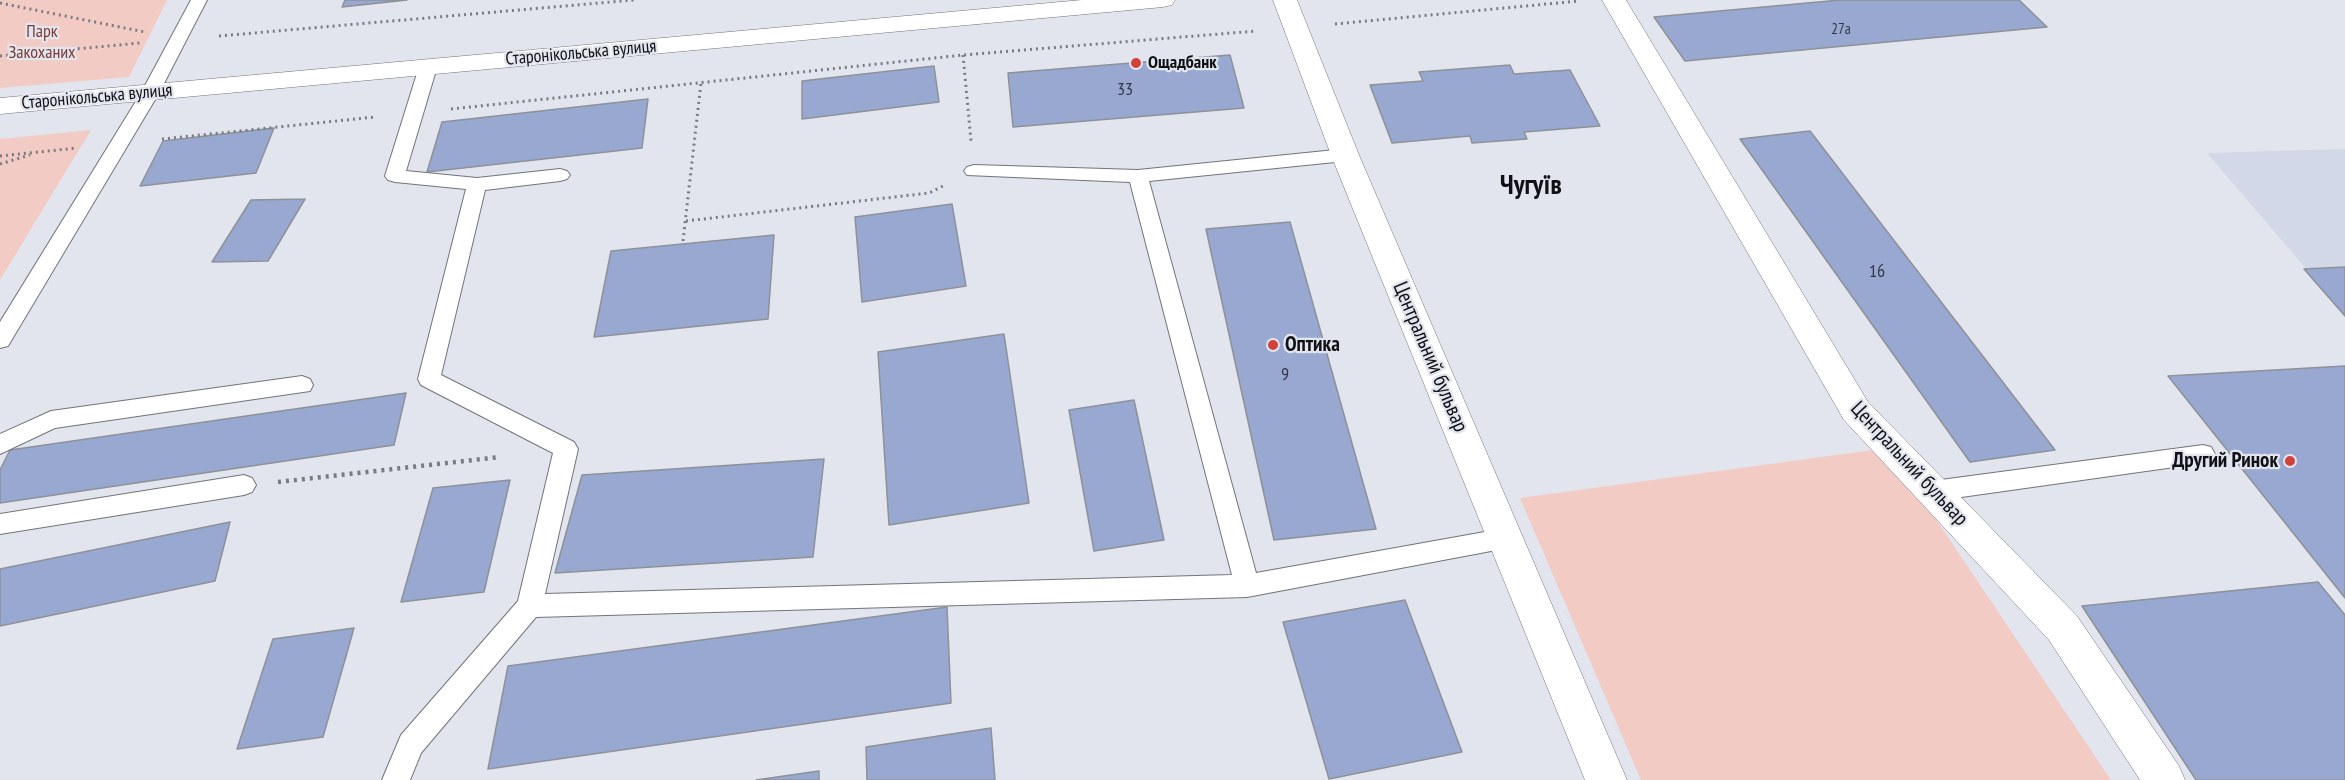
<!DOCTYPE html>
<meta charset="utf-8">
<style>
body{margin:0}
canvas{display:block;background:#e2e5ee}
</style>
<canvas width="2345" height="780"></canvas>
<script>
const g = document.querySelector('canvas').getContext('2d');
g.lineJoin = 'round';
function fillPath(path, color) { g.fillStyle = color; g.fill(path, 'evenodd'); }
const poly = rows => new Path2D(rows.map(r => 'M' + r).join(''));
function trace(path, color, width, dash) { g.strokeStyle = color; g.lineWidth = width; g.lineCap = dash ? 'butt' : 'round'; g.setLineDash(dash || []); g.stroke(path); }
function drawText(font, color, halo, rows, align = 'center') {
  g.font = font + ' "PT Sans Narrow",sans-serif'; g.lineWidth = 4.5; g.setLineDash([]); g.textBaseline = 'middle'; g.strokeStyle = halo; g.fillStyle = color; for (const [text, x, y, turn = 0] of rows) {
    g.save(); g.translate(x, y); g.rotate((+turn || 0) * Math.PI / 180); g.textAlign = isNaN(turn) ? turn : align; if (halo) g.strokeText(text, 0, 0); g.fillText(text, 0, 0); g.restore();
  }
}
fillPath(poly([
 [2345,149,2345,314,2207,153]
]), '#d2d8e7');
fillPath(poly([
 [0,0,167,0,129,77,0,88],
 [91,130,0,280,0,139],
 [1888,448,2111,780,1641,780,1520,498]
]), '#f2cbc5');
const building = poly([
 [345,0,407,0,342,7,345,0],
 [1840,0,2019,0,2047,27,1685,61,1654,17,1840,0],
 [1230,55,1244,108,1013,127,1008,73,1230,55],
 [1510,65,1514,74,1570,70,1600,126,1524,132,1527,139,1472,143,1470,136,1392,143,1370,85,1423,81,1419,72,1510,65],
 [934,66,939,102,802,119,802,81,934,66],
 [648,99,642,148,427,172,442,122,648,99],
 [274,128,256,173,140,186,163,141,274,128],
 [1810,131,1945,307,2055,450,1970,462,1740,139,1810,131],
 [305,199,268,261,212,262,251,200,305,199],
 [952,204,966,286,862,302,855,217,952,204],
 [1290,222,1376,529,1274,540,1206,229,1290,222],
 [774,235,768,319,594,337,611,251,774,235],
 [2345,267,2345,316,2304,269,2345,267],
 [1004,334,1029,503,889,525,878,352,1004,334],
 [2345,366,2345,598,2168,376,2345,366],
 [406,393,394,445,0,503,0,470,10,450,406,393],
 [1134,400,1164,540,1094,551,1069,410,1134,400],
 [824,459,813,557,555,573,582,475,824,459],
 [510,480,484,592,401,602,433,488,510,480],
 [230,522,215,581,0,626,0,569,230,522],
 [2318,582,2345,615,2345,780,2196,780,2082,606,2318,582],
 [1405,600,1462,752,1329,779,1283,622,1405,600],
 [947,607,951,703,488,769,508,666,947,607],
 [354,628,323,737,237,749,273,639,354,628],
 [991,728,995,780,867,780,866,747,991,728],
 [819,771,819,780,756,780,819,771]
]);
fillPath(building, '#98a8d1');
trace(building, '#8d9198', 1.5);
const service = poly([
 [191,0,207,0,159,93,8,346,0,348,0,322,141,93,191,0],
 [428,62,434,63,437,67,406,171,477,178,560,169,567,171,570,175,567,179,560,181,485,190,441,375,574,442,578,449,545,594,1232,575,1130,182,967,175,964,171,967,167,974,165,1138,170,1345,149,1352,151,1355,155,1352,159,1345,161,1149,181,1256,573,1507,528,1516,531,1519,538,1516,545,1507,548,1247,597,536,617,421,753,410,780,382,780,401,735,518,601,553,453,421,385,418,379,466,189,395,182,388,180,385,176,419,67,422,63,428,62],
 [302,376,310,379,313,385,310,391,55,428,0,454,0,434,51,411,302,376],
 [2203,445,2211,447,2215,454,2211,461,2203,463,1933,501,1925,498,1921,491,1925,484,1933,481,2203,445],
 [244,475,252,478,256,485,252,492,244,495,0,534,0,514,244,475]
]);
const pedestrian = poly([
 [1602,0,1626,0,1868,402,1873,411,1868,420,1856,424,1844,420,1602,0]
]);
const minor = poly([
 [1082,0,1175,0,1172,5,1163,7,0,114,0,98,1082,0],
 [1273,0,1297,0,1359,155,1627,780,1585,780,1331,155,1273,0],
 [1856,398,1868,402,2077,616,2179,766,2185,780,2140,780,2049,640,1844,420,1839,411,1844,402,1856,398]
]);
trace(service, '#71747b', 2);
trace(pedestrian, '#71747b', 1);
trace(minor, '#71747b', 1);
trace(poly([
 [0,3,145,32],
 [1335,24,1579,1],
 [219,36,634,0],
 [963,55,971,141],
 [0,56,140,43],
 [451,109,963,55,1256,31],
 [162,139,375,117],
 [0,156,77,148],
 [0,164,30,155],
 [686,221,929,193,943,186],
 [683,241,701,83]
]), '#797b81', 3, [2, 4]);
trace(poly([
 [278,482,500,457]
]), '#797b81', 4.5, [3, 5]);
fillPath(service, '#fff');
fillPath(pedestrian, '#fff');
fillPath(minor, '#fff');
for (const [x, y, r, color] of [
 [1136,63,6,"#d1433a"],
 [1273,345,6,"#d1433a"],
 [2290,461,6,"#d1433a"]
]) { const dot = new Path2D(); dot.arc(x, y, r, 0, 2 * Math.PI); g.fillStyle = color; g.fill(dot); trace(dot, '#e2e5ee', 2); }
drawText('15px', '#323743', null, [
 ["27а",1841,30]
]);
drawText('18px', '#7e3c35', '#e2e5ee', [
 ["Парк",42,32],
 ["Закоханих",42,53]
]);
drawText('18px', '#101114', '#e2e5ee', [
 ["Старонікольська вулиця",581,53,-5],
 ["Старонікольська вулиця",97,97,-5]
]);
drawText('bold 18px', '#101114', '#e2e5ee', [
 ["Ощадбанк",1148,63]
], 'left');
drawText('18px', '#323743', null, [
 ["33",1125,90],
 ["16",1877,272],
 ["9",1285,375]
]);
drawText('bold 21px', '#101114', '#e2e5ee', [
 ["Оптика",1285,345],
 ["Другий Ринок",2278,461,"right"]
], 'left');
drawText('21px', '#101114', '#e2e5ee', [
 ["Центральний бульвар",1430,357,67],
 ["Центральний бульвар",1909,464,47]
]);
drawText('bold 27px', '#101114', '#e2e5ee', [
 ["Чугуїв",1531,186]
]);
</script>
